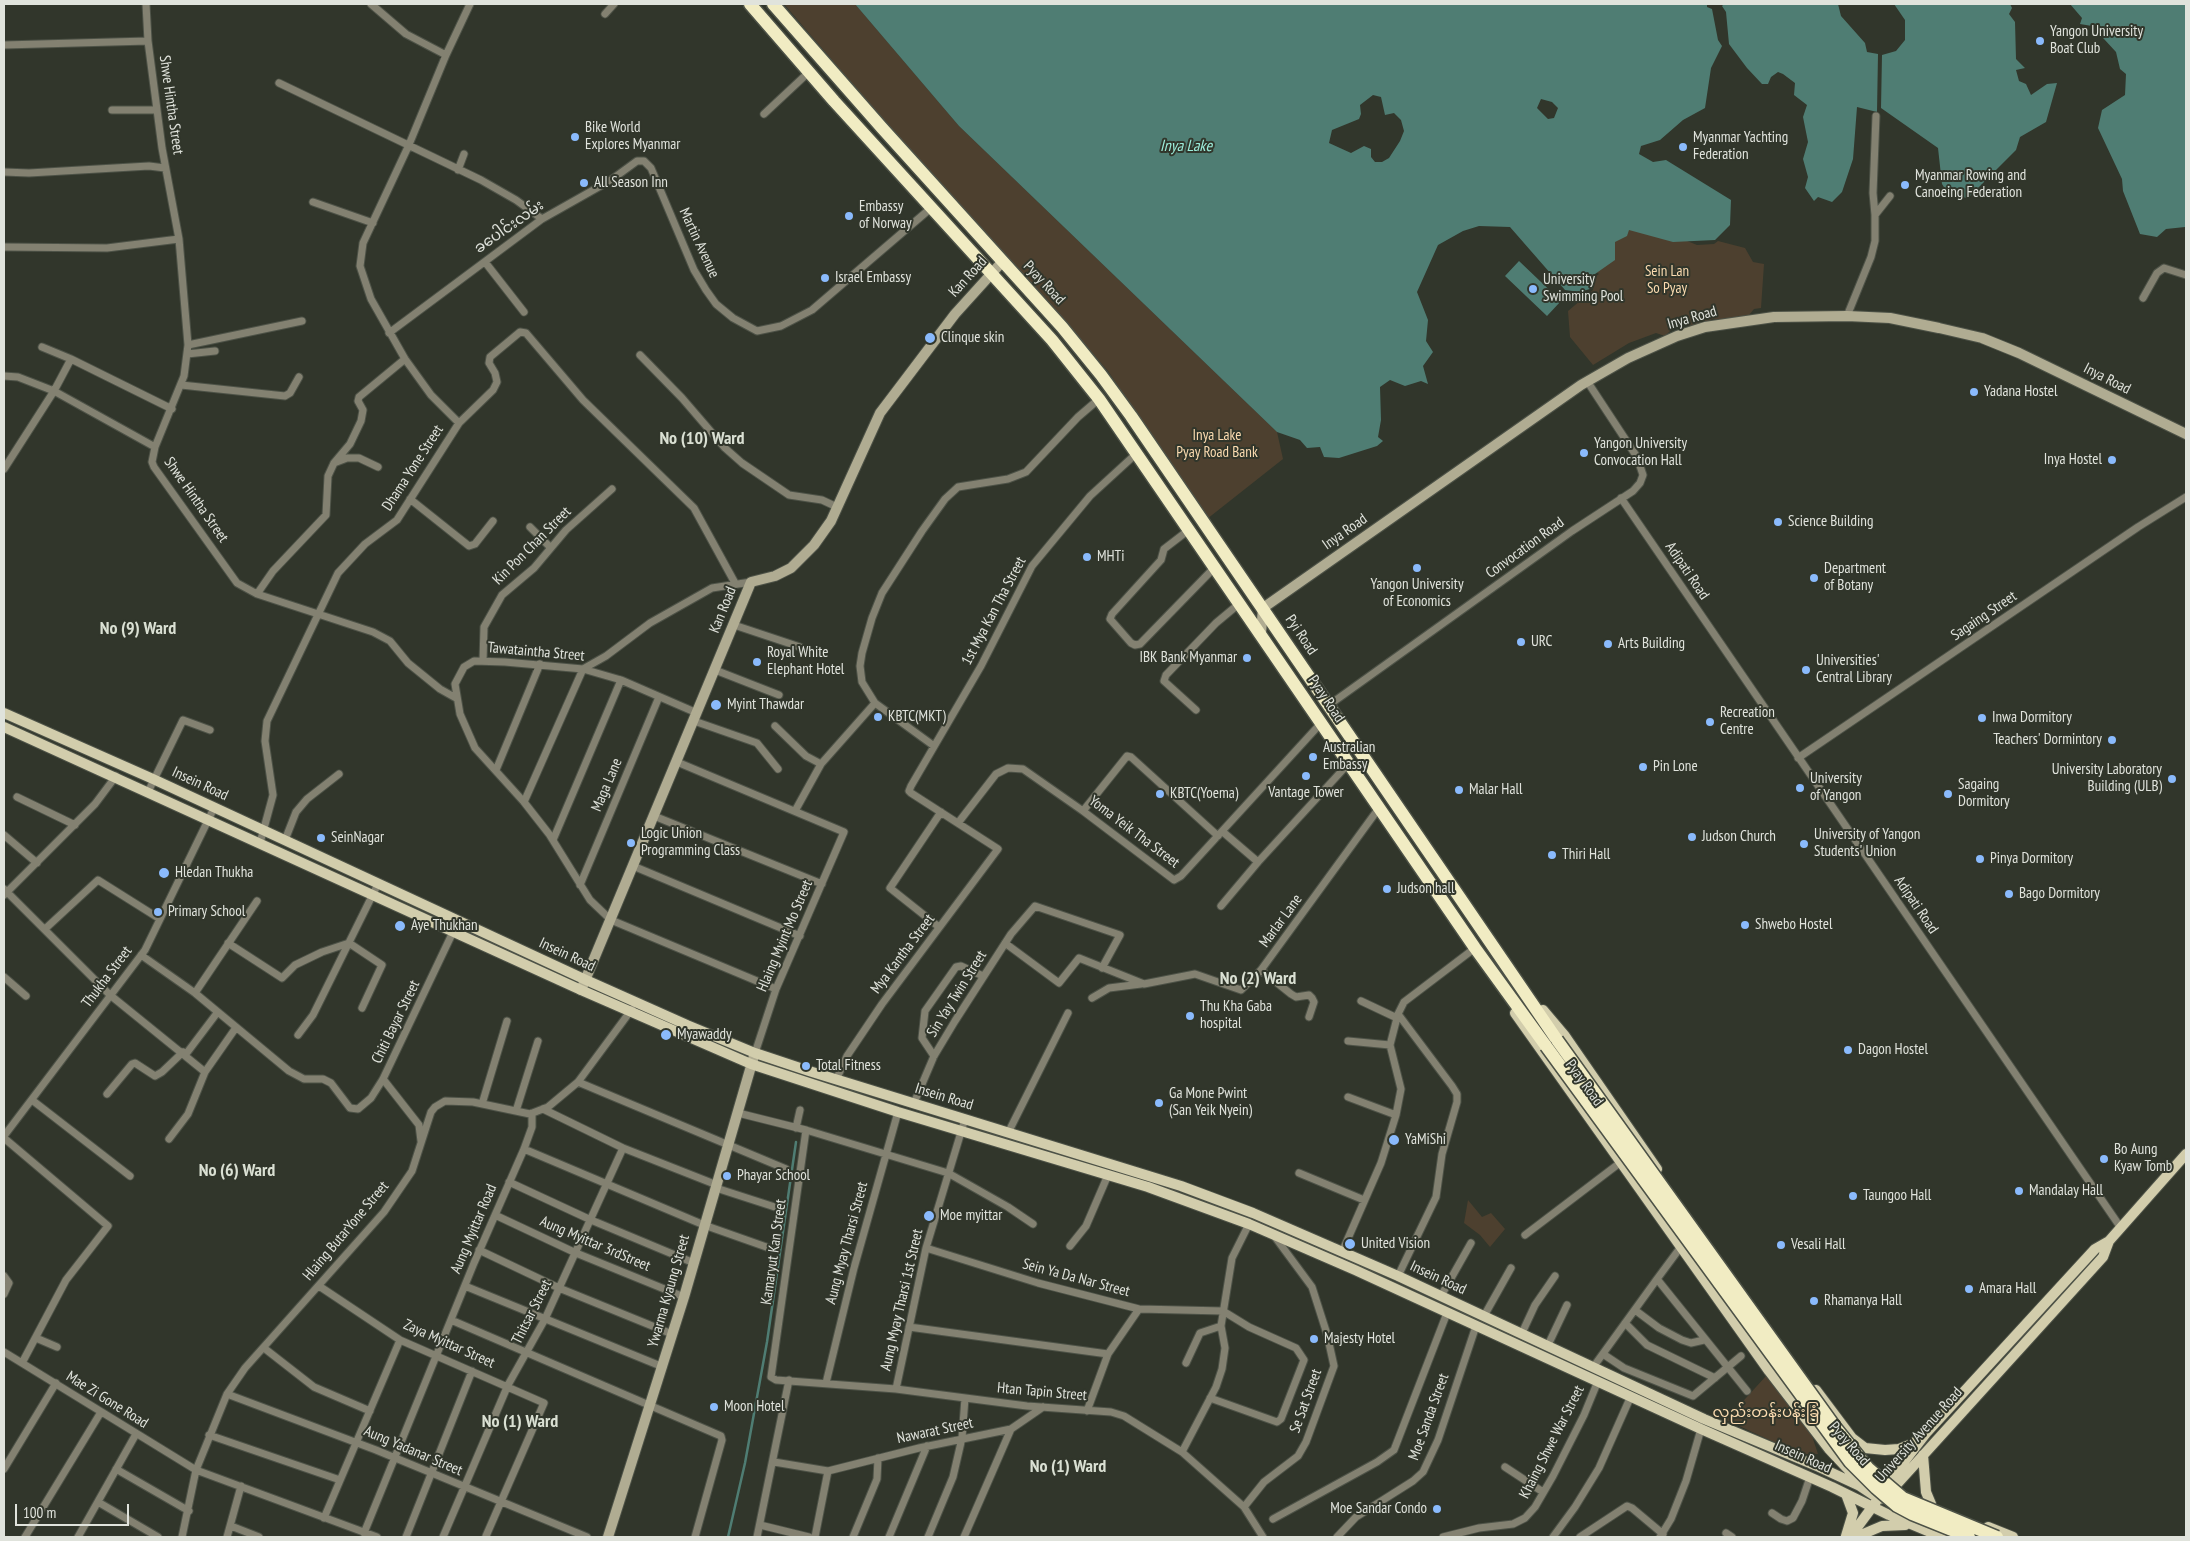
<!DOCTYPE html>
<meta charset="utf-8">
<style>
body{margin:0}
#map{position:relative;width:2190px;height:1541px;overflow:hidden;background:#31362b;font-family:"PT Sans Narrow",sans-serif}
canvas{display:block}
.frame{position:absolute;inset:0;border:5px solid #e0e3dc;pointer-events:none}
.scale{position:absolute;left:15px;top:1504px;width:114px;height:22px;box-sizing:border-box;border:2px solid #e0e3dc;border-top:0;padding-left:6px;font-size:15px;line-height:18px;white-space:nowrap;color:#e0e3dc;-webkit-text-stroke:4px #31362b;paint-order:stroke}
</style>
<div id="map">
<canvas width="2190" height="1541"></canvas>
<div class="frame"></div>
<div class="scale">100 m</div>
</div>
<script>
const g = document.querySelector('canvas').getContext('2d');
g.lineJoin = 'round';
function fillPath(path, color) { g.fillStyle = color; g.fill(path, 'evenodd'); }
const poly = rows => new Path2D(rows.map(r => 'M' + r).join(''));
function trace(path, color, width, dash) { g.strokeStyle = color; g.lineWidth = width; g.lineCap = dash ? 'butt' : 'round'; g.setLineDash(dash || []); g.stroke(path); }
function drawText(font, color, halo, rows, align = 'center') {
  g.font = font + ' "PT Sans Narrow","Noto Sans Myanmar",sans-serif'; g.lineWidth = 4; g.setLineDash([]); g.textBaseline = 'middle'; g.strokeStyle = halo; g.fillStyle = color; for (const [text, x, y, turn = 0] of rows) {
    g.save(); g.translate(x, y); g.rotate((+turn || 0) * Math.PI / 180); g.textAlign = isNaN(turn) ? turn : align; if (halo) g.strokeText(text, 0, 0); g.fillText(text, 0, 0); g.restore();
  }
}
fillPath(poly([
 [784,4,855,4,959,126,1277,432,1283,459,1207,519,1108,371,1027,278,936,181],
 [1602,191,1675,236,1697,245,1714,244,1718,241,1745,248,1753,262,1764,264,1761,308,1754,309,1744,321,1712,319,1702,327,1677,324,1665,336,1656,333,1629,343,1593,365,1570,337,1568,311,1593,290,1595,277,1599,274,1594,270],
 [1468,1200,1482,1217,1491,1213,1505,1229,1490,1247,1480,1235,1464,1223],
 [1766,1376,1811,1433,1818,1454,1800,1454,1726,1420]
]), '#4d402f');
fillPath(poly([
 [855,4,1707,4,1707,7,1712,9,1718,40,1722,46,1711,68,1705,108,1683,120,1660,140,1641,146,1639,154,1653,162,1666,160,1731,200,1730,225,1715,240,1673,242,1629,230,1627,236,1615,242,1615,260,1595,274,1593,288,1580,292,1565,290,1510,227,1479,226,1463,231,1438,245,1417,292,1428,320,1426,341,1433,352,1423,366,1428,384,1421,381,1405,386,1390,380,1380,387,1381,420,1378,437,1383,441,1377,446,1339,458,1324,457,1320,447,1307,448,1300,440,1277,432,959,126],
 [1373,95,1381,97,1385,115,1394,113,1401,120,1404,131,1400,141,1389,158,1382,162,1375,162,1371,157,1371,149,1364,146,1351,153,1329,143,1332,130,1359,119,1361,114,1360,105],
 [1541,99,1552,102,1558,108,1554,118,1548,119,1537,108],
 [1724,4,1838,4,1841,16,1865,43,1867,52,1878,54,1877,112,1857,107,1853,159,1842,192,1832,202,1818,197,1814,201,1805,188,1808,177,1803,159,1808,142,1803,117,1807,105,1794,95,1795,83,1783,74,1778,72,1771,77,1768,84,1762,84,1747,68,1729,44,1726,12,1722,6],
 [1894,4,2010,4,2012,8,2009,14,2015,22,2016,59,2025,68,2016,70,2019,81,2026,84,2031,95,2047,84,2057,83,2046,122,2020,137,2016,150,1968,198,1949,195,1942,184,1938,148,1881,108,1882,55,1896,51,1905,40,1905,20],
 [2070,4,2186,4,2185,227,2166,229,2157,237,2140,234,2123,191,2122,179,2098,128,2102,110,2125,95,2126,74,2120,69,2116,52,2092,26,2080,24,2082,18],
 [1519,261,1561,301,1547,316,1505,276]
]), '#4f7d73');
trace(poly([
 [728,1537,745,1463,767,1342,796,1142]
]), '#4f7d73', 2.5);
const street = poly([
 [146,4,148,41,162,148,179,239,188,345,184,376,155,447,152,462,154,467,237,583,257,594,373,632,390,641,408,663,440,689,456,698],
 [371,4,406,34,446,55],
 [605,14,614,4],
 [4,45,148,41],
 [279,83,481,180,516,200,542,219],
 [112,110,157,110],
 [764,114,809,72],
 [458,170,464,154],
 [4,172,29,173,149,166,165,168],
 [313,202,373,223],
 [1875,215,1873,193,1876,116],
 [4,247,107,248,179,239],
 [485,262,524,312],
 [2143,298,2157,273,2164,268,2186,275],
 [1847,316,1871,257,1875,241,1875,215,1890,196],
 [389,333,542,219,611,180,637,161,644,161,651,168,694,270,706,290,716,304,733,318,757,331,781,326,812,310,931,208],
 [188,345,302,321],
 [42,347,71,359,172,409],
 [187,354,215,351],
 [640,355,682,398,725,448,742,463,789,495,822,500,837,507],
 [4,376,18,377,54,391,155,447],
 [181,385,285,396,290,393,299,377],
 [459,423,431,395,405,359,371,299,360,266,363,243,408,147,446,55,470,4],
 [334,463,347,458,359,458,378,467],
 [4,469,54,391,71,359],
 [1621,498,2121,1228],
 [410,499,469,546,475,544,493,521],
 [530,527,550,547],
 [1190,529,1164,549,1161,560,1112,614,1110,619,1131,643,1135,645,1140,644,1215,567],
 [257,594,273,571,326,515,328,476,334,463,350,444,361,421,363,410,358,401,359,397,405,359],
 [734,625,800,647],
 [483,661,484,627,502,595,534,568,566,530,612,489],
 [715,670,779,695],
 [1329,705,1572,531,1633,491,1640,483,1643,475,1637,457,1587,381],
 [1196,710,1164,681,1166,675,1216,623,1240,603],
 [697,713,621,680,583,669,505,662,474,661,464,667,455,684,460,714,475,748,524,802,549,834,590,900,611,920,776,989],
 [694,721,757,743,778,769],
 [775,726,806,756,821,764],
 [934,746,875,703,862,682,860,666,862,653,872,618,882,593,922,531,945,499,958,487,1008,479,1026,472,1078,417,1099,399],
 [1798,758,2138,527,2186,497],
 [677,762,844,832,776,989,755,1053],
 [496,770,540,664],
 [148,792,183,720,210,730],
 [17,797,75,825],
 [524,802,583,669,606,656,650,623,712,588,751,582],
 [795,811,821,764,875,703],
 [1083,811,1127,756,1131,757,1218,836],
 [654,816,822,884],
 [958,823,996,774,1008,768,1023,769,1083,811,1174,880,1181,876,1322,722],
 [1223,832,1258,862],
 [4,835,37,863],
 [285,840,296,812,307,799,339,774],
 [553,840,621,680],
 [260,843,273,795,265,741,267,721,338,573,365,544,397,520,459,423,493,390,497,382,495,373,489,363,490,357,520,332,526,333,583,400,694,508,735,583],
 [633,866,800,936],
 [580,885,659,697],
 [4,889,110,995,205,1072],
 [4,895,95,804,116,776],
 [1221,906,1258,862,1349,763],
 [939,927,890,888,941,812],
 [45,929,98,880,160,919],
 [228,943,282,978,295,965,322,952,349,943,382,965,362,1008],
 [1005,943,1059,983,1079,958,1144,984,1195,974,1241,990,1261,970,1379,808],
 [141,955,195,993,289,1071,304,1079,323,1079,331,1083,350,1108,358,1109,371,1098,383,1079,453,932],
 [1261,970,1291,994,1296,997,1309,995,1312,998,1314,1002,1309,1017],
 [4,977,26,996],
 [195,993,257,901],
 [1092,998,1109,988,1141,984],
 [1361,1001,1397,1018],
 [298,1035,313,1015,378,884],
 [1348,1041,1390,1045],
 [186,1054,217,1013],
 [934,1056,922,1038,925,1011,956,967,961,966,983,976],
 [383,1079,419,1125,421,1141],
 [836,1080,847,1056,882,1004,998,849,911,793,909,791,911,786,981,666,1032,566,1090,496,1137,453],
 [578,1082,786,1169],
 [107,1094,132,1064,135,1063,155,1076,162,1072,183,1052],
 [1348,1097,1396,1115],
 [32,1100,130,1176],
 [914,1103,934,1056,955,1021,1011,934,1035,906,1120,935,1102,968],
 [482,1104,507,1021],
 [543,1109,623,1148,717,1185],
 [516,1111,538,1041],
 [738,1113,806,1130,948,1173,1008,1207,1033,1224],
 [796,1128,800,1110],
 [806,1130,771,1377,776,1380,896,1389,1027,1406,1111,1412,1124,1416,1182,1452,1244,1507,1263,1537],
 [1008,1133,1068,1013],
 [4,1136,145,950,214,808],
 [4,1138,108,1226,66,1280,22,1363],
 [169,1139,188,1114,205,1072,235,1029],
 [524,1149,704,1225,772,1249],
 [1299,1173,1364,1200],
 [509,1182,591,1220,694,1263],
 [716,1188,781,1209],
 [495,1215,576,1253,684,1297],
 [1525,1235,1621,1162],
 [1070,1246,1086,1226,1108,1175],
 [926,1248,1038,1283,1139,1309,1223,1311],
 [1680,1248,1657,1279,1747,1391],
 [479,1250,559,1288,672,1334],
 [1342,1252,1381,1163,1396,1115,1401,1089,1390,1045,1398,1014,1404,1002,1475,948],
 [4,1276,9,1283,4,1294],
 [1398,1276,1436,1197,1442,1154,1457,1102,1457,1094,1452,1086,1398,1014],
 [319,1286,400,1340,544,1403,486,1536],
 [465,1286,663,1367],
 [1441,1296,1471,1243],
 [1635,1310,1659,1328,1682,1340,1691,1343,1704,1340],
 [1484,1316,1511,1268],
 [451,1320,721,1436,722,1440,695,1537],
 [1625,1323,1647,1345,1715,1378],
 [909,1327,1108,1354],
 [1522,1333,1535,1305,1555,1276],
 [36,1338,57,1347],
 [1548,1345,1567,1305],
 [264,1348,314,1387,370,1411],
 [4,1352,196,1470,377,1537],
 [1603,1354,1624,1368,1693,1396,1741,1356],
 [1186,1363,1200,1333,1221,1326],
 [1594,1366,1657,1279],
 [826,1383,854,1268,898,1112],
 [896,1389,926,1248,965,1119],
 [227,1394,376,1450,587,1537],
 [1210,1398,1277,1422,1281,1419,1304,1360,1296,1348,1249,1327,1223,1311],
 [1087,1411,1108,1354,1139,1309],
 [209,1435,340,1480],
 [1182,1452,1216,1387,1222,1369,1225,1348,1221,1326,1232,1258,1249,1224],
 [774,1462,828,1471,919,1448,1011,1429,1043,1407],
 [1505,1467,1543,1492],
 [4,1469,56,1383],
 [116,1469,189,1511],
 [98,1502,158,1537],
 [1244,1507,1264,1482,1298,1456,1306,1442,1334,1366,1327,1334,1312,1287,1275,1237],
 [1772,1513,1781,1519,1787,1521,1793,1518,1802,1501,1810,1477],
 [324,1518,400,1340],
 [1273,1519,1377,1462,1394,1450,1447,1313],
 [760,1525,809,1537],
 [231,1526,259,1537],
 [364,1533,474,1263,524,1149,532,1127,532,1113],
 [1726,1533,1732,1537],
 [25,1537,101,1412],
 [78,1537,136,1434],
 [182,1537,196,1470,227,1394,245,1368,384,1212,412,1171,431,1112,435,1107,445,1101,473,1102,530,1114,548,1107,578,1082,632,1009],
 [227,1537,241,1486],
 [406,1537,472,1371],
 [443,1537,508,1385,545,1319,623,1148],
 [757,1537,789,1380],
 [815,1537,828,1471],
 [853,1537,877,1479,878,1458],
 [889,1537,927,1446],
 [928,1537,953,1477,962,1438,965,1398],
 [964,1537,1011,1429],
 [1337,1537,1356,1517,1413,1481,1423,1472,1438,1440,1476,1326],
 [1443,1537,1479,1528,1513,1524,1525,1518,1535,1507,1553,1476,1584,1415,1598,1381],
 [1553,1537,1575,1507,1599,1468,1631,1396],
 [1580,1537,1627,1506,1632,1508,1663,1534],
 [1660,1537,1671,1519,1686,1481,1701,1429]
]);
const secondary = poly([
 [1263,608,1581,385,1628,358,1677,336,1705,327,1774,317,1847,316,1890,318,1939,328,1982,338,2019,353,2186,434],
 [1261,633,1263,608],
 [581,990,751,582,775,576,791,568,814,545,831,521,880,413,955,314,1002,262],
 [608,1537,684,1297,754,1056]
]);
const primary = poly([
 [4,713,153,779,586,980,687,1025,755,1053,809,1071,1181,1186,1253,1213,1398,1276,1704,1419,1819,1467,1860,1486,1878,1498,1890,1499],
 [4,727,581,990,751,1064,898,1112,1148,1187,1249,1224,1355,1270,1701,1429,1832,1487,1889,1515,1942,1537],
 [1543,1010,1565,1036,1657,1169],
 [1515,1013,1769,1371,1829,1449,1862,1484],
 [1816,1390,1855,1442],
 [1852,1438,1865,1448,1885,1450,1899,1449,1912,1444,1919,1439],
 [1923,1455,1926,1492,1931,1504],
 [1883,1489,1927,1432,2095,1249,2109,1241,2186,1154],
 [1846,1494,1853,1513,1846,1536],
 [1888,1494,2103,1257,2109,1241],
 [1988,1527,2013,1537],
 [1850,1537,1876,1502],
 [1856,1537,1882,1526,1905,1525]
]);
const highway = poly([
 [750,4,834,101,1052,340,1099,399,1475,948,1546,1046],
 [773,4,882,128,1062,327,1101,375,1131,416,1557,1040]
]);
trace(street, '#4d5247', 9);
trace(secondary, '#4d5247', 12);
trace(primary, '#4d5247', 12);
trace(highway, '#4d5247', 15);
trace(street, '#838171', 7);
trace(secondary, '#b0ac92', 10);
trace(primary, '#d2cdac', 10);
trace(highway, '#f1ecc3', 12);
const highwayBridge = poly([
 [1557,1040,1835,1427,1868,1468,1903,1498,1997,1537],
 [1546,1046,1850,1462,1876,1488,1897,1506,1912,1514,1969,1537]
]);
trace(highwayBridge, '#4d5247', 15, []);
trace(highwayBridge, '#f1ecc3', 12);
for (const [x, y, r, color] of [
 [2040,41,5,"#8abafc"],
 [575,137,5,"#8abafc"],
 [1683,147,5,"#8abafc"],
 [584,183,5,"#8abafc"],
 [1905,185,5,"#8abafc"],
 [849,216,5,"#8abafc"],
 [825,278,5,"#8abafc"],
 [1533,289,5,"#8abafc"],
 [930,338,6,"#8abafc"],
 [1974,392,5,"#8abafc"],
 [1584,453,5,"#8abafc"],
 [2112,460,5,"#8abafc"],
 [1778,522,5,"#8abafc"],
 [1087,557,5,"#8abafc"],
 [1417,568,5,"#8abafc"],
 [1814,578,5,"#8abafc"],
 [1521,642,5,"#8abafc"],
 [1608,644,5,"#8abafc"],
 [1247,658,5,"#8abafc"],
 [757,662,5,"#8abafc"],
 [1806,670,5,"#8abafc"],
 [716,705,6,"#8abafc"],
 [878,717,5,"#8abafc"],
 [1982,718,5,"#8abafc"],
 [1710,722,5,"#8abafc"],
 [2112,740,5,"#8abafc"],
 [1313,757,5,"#8abafc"],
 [1643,767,5,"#8abafc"],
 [1306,776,5,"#8abafc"],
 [2172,779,5,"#8abafc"],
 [1800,788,5,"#8abafc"],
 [1459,790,5,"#8abafc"],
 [1160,794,5,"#8abafc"],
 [1948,794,5,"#8abafc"],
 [1692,837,5,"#8abafc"],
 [321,838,5,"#8abafc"],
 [631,843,5,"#8abafc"],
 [1804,844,5,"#8abafc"],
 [1552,855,5,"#8abafc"],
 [1980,859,5,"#8abafc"],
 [164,873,6,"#8abafc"],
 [1387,889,5,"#8abafc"],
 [2009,894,5,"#8abafc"],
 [158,912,5,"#8abafc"],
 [1745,925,5,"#8abafc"],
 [400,926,6,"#8abafc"],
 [1190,1016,5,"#8abafc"],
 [666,1035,6,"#8abafc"],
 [1848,1050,5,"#8abafc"],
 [806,1066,5,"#8abafc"],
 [1159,1103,5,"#8abafc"],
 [1394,1140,6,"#8abafc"],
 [2104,1159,5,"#8abafc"],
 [727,1176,5,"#8abafc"],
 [2019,1191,5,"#8abafc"],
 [1853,1196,5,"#8abafc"],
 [929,1216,6,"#8abafc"],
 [1350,1244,6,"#8abafc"],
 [1781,1245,5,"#8abafc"],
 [1969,1289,5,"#8abafc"],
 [1814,1301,5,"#8abafc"],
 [1314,1339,5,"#8abafc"],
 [714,1407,5,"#8abafc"],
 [1437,1509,5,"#8abafc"]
]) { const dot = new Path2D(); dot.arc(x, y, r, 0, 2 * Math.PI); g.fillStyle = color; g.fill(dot); trace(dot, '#31362b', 2); }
drawText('15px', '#e0e3dc', '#31362b', [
 ["Yangon University",2050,32],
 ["Boat Club",2050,49],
 ["Bike World",585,128],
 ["Explores Myanmar",585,145],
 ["Myanmar Yachting",1693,138],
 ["Federation",1693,155],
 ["Myanmar Rowing and",1915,176],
 ["Canoeing Federation",1915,193],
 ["All Season Inn",594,183],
 ["Embassy",859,207],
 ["of Norway",859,224],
 ["Israel Embassy",835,278],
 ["University",1543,280],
 ["Swimming Pool",1543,297],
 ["Clinque skin",941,338],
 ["Yadana Hostel",1984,392],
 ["Yangon University",1594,444],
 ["Convocation Hall",1594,461],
 ["Inya Hostel",2102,460,"right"],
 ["Science Building",1788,522],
 ["MHTi",1097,557],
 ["Department",1824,569],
 ["of Botany",1824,586],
 ["Yangon University",1417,585,"center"],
 ["of Economics",1417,602,"center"],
 ["URC",1531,642],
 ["Arts Building",1618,644],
 ["Royal White",767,653],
 ["Elephant Hotel",767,670],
 ["IBK Bank Myanmar",1237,658,"right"],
 ["Universities'",1816,661],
 ["Central Library",1816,678],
 ["Myint Thawdar",727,705],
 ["Recreation",1720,713],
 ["Centre",1720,730],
 ["KBTC(MKT)",888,717],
 ["Inwa Dormitory",1992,718],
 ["Teachers' Dormintory",2102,740,"right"],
 ["Australian",1323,748],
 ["Embassy",1323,765],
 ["Pin Lone",1653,767],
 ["University Laboratory",2162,770,"right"],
 ["Building (ULB)",2162,787,"right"],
 ["University",1810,779],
 ["of Yangon",1810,796],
 ["Sagaing",1958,785],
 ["Dormitory",1958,802],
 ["Malar Hall",1469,790],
 ["Vantage Tower",1306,793,"center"],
 ["KBTC(Yoema)",1170,794],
 ["Logic Union",641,834],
 ["Programming Class",641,851],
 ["University of Yangon",1814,835],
 ["Students' Union",1814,852],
 ["Judson Church",1702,837],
 ["SeinNagar",331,838],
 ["Thiri Hall",1562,855],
 ["Pinya Dormitory",1990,859],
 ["Hledan Thukha",175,873],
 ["Judson hall",1397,889],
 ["Bago Dormitory",2019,894],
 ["Primary School",168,912],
 ["Shwebo Hostel",1755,925],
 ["Aye Thukhan",411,926],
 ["Thu Kha Gaba",1200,1007],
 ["hospital",1200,1024],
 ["Myawaddy",677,1035],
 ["Dagon Hostel",1858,1050],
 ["Total Fitness",816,1066],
 ["Ga Mone Pwint",1169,1094],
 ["(San Yeik Nyein)",1169,1111],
 ["YaMiShi",1405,1140],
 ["Bo Aung",2114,1150],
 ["Kyaw Tomb",2114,1167],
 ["Phayar School",737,1176],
 ["Mandalay Hall",2029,1191],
 ["Taungoo Hall",1863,1196],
 ["Moe myittar",940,1216],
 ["United Vision",1361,1244],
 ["Vesali Hall",1791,1245],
 ["Amara Hall",1979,1289],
 ["Rhamanya Hall",1824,1301],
 ["Majesty Hotel",1324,1339],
 ["Moon Hotel",724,1407],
 ["Moe Sandar Condo",1427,1509,"right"]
], 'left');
drawText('15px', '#e0e3dc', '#31362b', [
 ["Shwe Hintha Street",171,105,82],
 ["ခပေါင်းလမ်း",509,227,-35],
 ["Martin Avenue",699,243,65],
 ["Kan Road",968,277,-48],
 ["Pyay Road",1044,283,47],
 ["Inya Road",1692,318,-16],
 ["Inya Road",2107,379,27],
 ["Dhama Yone Street",413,468,-57],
 ["Shwe Hintha Street",196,500,55],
 ["Inya Road",1345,532,-35],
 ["Kin Pon Chan Street",532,546,-45],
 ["Convocation Road",1525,548,-36],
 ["Adipati Road",1687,571,56],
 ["Kan Road",723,610,-68],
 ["1st Mya Kan Tha Street",994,611,-62],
 ["Sagaing Street",1984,616,-34],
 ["Pyi Road",1301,635,56],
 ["Tawataintha Street",536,652,5],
 ["Pyay Road",1326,699,56],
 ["Insein Road",200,784,25],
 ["Maga Lane",607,785,-67],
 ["Yoma Yeik Tha Street",1134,832,37],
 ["Adipati Road",1916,905,56],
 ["Marlar Lane",1281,921,-54],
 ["Hlaing Myint Mo Street",785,936,-67],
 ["Mya Kantha Street",903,954,-53],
 ["Insein Road",567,955,25],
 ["Thukha Street",107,977,-53],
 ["Sin Yay Twin Street",957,994,-58],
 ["Chiti Bayar Street",396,1022,-64],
 ["Pyay Road",1584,1083,54],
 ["Insein Road",944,1097,17],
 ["Aung Myittar Road",474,1229,-67],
 ["Hlaing ButarYone Street",346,1231,-50],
 ["Aung Myay Tharsi Street",847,1243,-75],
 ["Aung Myittar 3rdStreet",595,1244,23],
 ["Kamaryut Kan Street",774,1252,-82],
 ["Sein Ya Da Nar Street",1076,1278,15],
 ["Insein Road",1438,1278,25],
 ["Ywarma Kyaung Street",669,1291,-74],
 ["Aung Myay Tharsi 1st Street",902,1300,-77],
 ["Thitsar Street",532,1312,-63],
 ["Zaya Myittar Street",449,1344,24],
 ["Htan Tapin Street",1042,1392,5],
 ["Mae Zi Gone Road",107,1400,32],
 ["Se Sat Street",1306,1401,-70],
 ["Moe Sanda Street",1429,1417,-70],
 ["Nawarat Street",935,1431,-12],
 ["University Avenue Road",1919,1435,-48],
 ["Khaing Shwe War Street",1552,1442,-63],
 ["Pyay Road",1849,1444,49],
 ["Aung Yadanar Street",413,1451,23],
 ["Insein Road",1803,1457,24]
]);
drawText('15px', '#fbdbb0', '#31362b', [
 ["Sein Lan",1667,272],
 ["So Pyay",1667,289],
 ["Inya Lake",1217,436],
 ["Pyay Road Bank",1217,453],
 ["လှည်းတန်းပန်းခြံ",1766,1413]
]);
drawText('italic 16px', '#9ceddb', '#31362b', [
 ["Inya Lake",1186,146]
]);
drawText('bold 18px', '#dae0d3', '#31362b', [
 ["No (10) Ward",702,439],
 ["No (9) Ward",138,629],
 ["No (2) Ward",1258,979],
 ["No (6) Ward",237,1171],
 ["No (1) Ward",520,1422],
 ["No (1) Ward",1068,1467]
]);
</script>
